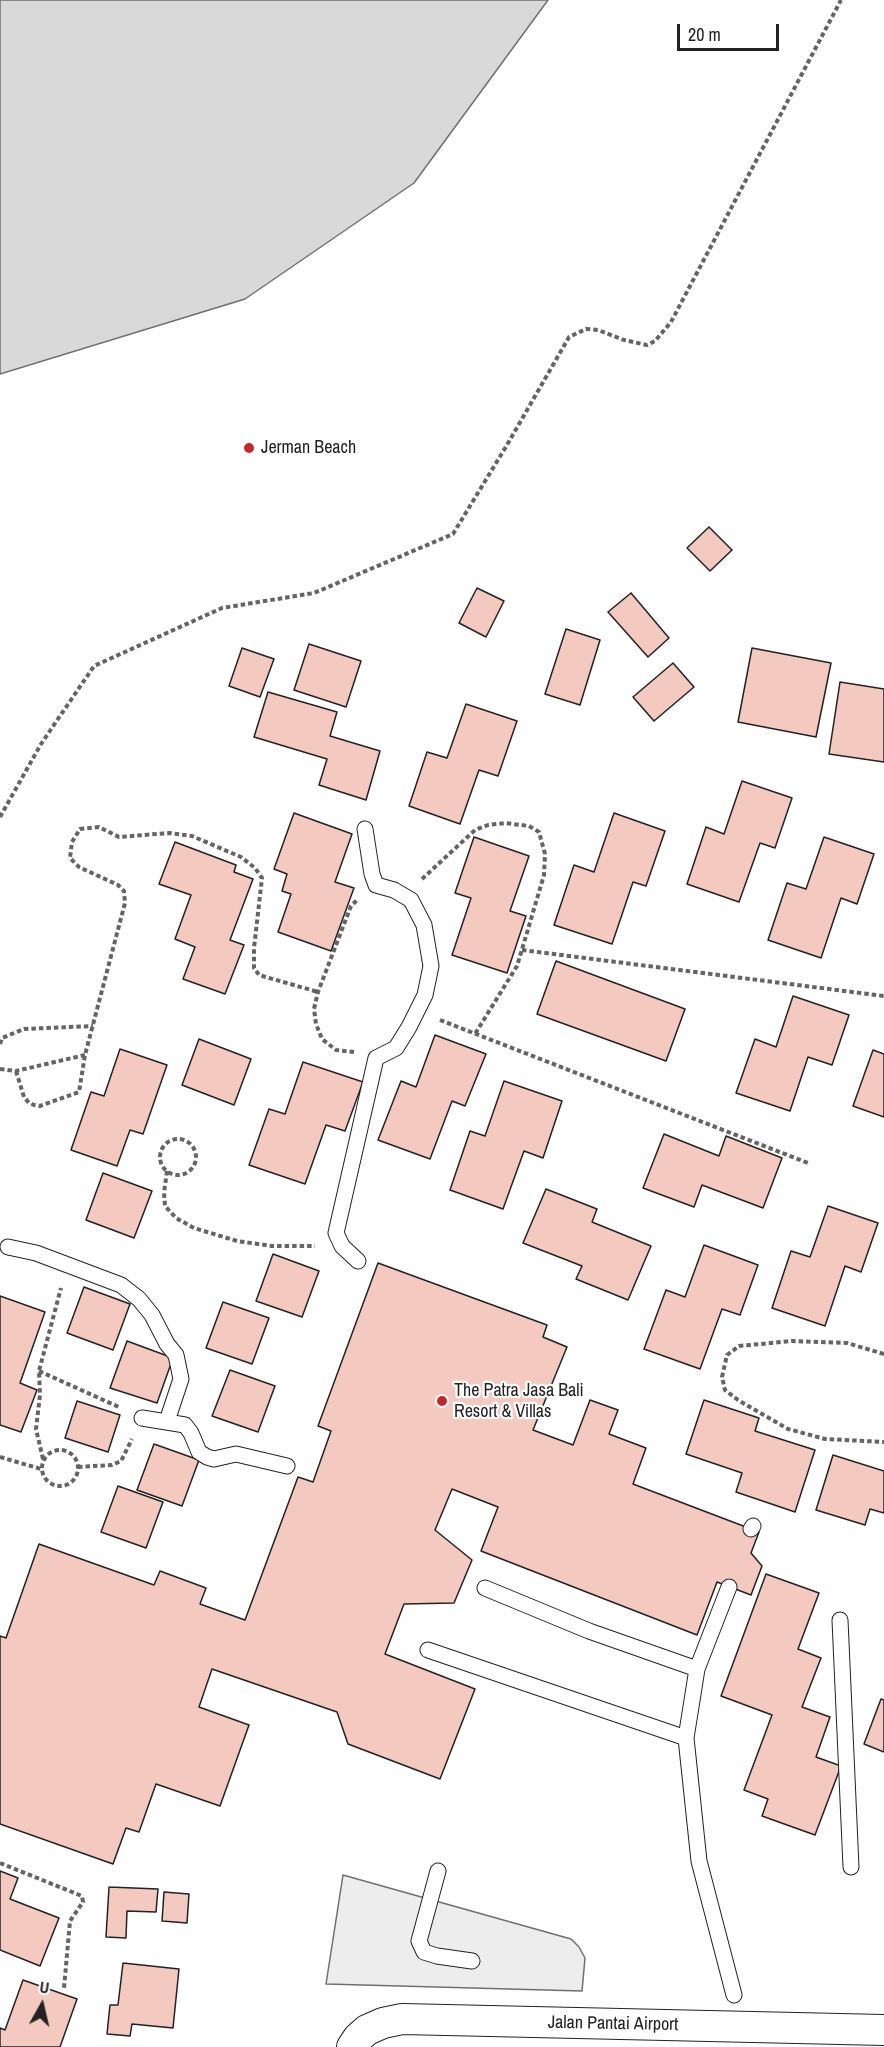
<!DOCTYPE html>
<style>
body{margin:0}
#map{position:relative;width:884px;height:2047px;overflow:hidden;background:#fff;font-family:"Archivo Narrow",sans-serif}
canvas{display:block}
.north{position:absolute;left:12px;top:1975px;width:60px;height:60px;-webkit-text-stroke:4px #fff;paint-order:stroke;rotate:8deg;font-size:16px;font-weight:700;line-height:24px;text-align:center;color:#222}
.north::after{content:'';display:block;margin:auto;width:21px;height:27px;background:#222;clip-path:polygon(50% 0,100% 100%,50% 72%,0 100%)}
.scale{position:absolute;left:677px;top:24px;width:102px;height:27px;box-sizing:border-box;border:3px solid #222;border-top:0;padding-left:8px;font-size:18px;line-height:21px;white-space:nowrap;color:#222;-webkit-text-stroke:4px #fff;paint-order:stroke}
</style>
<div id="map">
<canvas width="884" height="2047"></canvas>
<div class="north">U</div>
<div class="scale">20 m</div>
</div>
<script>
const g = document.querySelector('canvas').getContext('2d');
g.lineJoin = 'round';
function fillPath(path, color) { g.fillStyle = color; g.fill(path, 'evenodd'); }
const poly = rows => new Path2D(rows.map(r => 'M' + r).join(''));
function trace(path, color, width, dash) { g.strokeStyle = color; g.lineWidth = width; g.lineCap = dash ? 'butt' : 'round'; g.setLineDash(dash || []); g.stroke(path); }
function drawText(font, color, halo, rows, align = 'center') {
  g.font = font + ' "Archivo Narrow",sans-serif'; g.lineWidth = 4.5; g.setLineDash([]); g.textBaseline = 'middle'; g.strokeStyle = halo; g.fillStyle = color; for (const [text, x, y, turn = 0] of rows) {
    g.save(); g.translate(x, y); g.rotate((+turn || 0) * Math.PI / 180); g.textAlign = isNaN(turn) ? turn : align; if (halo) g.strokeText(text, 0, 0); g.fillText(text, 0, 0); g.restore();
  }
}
const parking = poly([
 [343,1875,571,1939,579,1947,585,1958,582,1991,326,1984,343,1875]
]);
fillPath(parking, '#ededed');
trace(parking, '#6f6f6f', 1.5);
const water = poly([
 [0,0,548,0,414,183,245,299,0,374,0,0]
]);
fillPath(water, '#d9d9d9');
trace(water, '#6f6f6f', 1.5);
const building = poly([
 [709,527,732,550,710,571,687,548,709,527],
 [477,588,504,601,486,637,459,623,477,588],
 [631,593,669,638,648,657,608,612,631,593],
 [566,629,600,640,580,705,545,694,566,629],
 [309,644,361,661,346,707,294,690,309,644],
 [242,648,274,659,260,697,229,686,242,648],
 [752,648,831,663,816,737,738,722,752,648],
 [673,663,694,687,654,721,633,697,673,663],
 [840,682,884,689,884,762,829,754,840,682],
 [268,692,337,712,330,736,380,751,366,800,319,785,327,759,254,737,268,692],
 [466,704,517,721,498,776,479,770,460,824,409,806,427,752,447,758,466,704],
 [742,781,792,798,775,848,760,843,739,902,687,884,706,827,724,834,742,781],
 [294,813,352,834,335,882,354,888,331,951,278,932,291,894,282,891,287,874,274,869,294,813],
 [614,813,665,831,646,886,633,882,612,944,554,925,574,865,594,872,614,813],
 [474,837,529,856,510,911,526,916,507,973,452,955,471,898,455,893,474,837],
 [824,837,874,854,857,904,841,898,821,958,768,940,787,883,806,889,824,837],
 [175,842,236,865,234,872,253,879,230,940,244,945,225,994,183,979,195,947,175,939,191,895,159,884,175,842],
 [556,961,685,1009,666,1061,537,1014,556,961],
 [793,996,849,1015,832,1065,808,1057,790,1111,736,1093,755,1039,776,1047,793,996],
 [435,1035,486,1054,465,1106,452,1101,430,1159,378,1140,401,1081,416,1087,435,1035],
 [199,1039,251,1059,234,1105,182,1085,199,1039],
 [120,1049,167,1065,143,1134,130,1130,117,1166,71,1150,91,1092,104,1096,120,1049],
 [873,1050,884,1054,884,1117,853,1106,873,1050],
 [303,1062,363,1082,345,1131,326,1125,305,1184,249,1165,269,1109,285,1114,303,1062],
 [504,1081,562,1101,543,1158,524,1151,503,1209,450,1190,470,1131,485,1136,504,1081],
 [664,1134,719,1156,726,1136,782,1158,763,1208,702,1185,694,1207,643,1188,664,1134],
 [103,1173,152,1191,134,1238,86,1220,103,1173],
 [546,1189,597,1209,592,1222,651,1246,628,1300,576,1279,582,1266,523,1243,546,1189],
 [828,1206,878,1223,861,1272,845,1266,825,1326,772,1308,791,1251,810,1257,828,1206],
 [704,1245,758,1265,740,1315,722,1309,700,1369,644,1349,666,1290,685,1297,704,1245],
 [273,1254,319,1271,302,1317,256,1301,273,1254],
 [378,1263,547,1325,543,1337,567,1347,533,1430,573,1445,590,1400,618,1410,609,1434,646,1448,633,1484,759,1532,751,1553,762,1566,751,1595,717,1582,697,1635,481,1551,498,1507,452,1489,435,1530,472,1560,454,1603,404,1604,385,1654,475,1689,440,1779,348,1744,337,1712,212,1669,199,1707,249,1725,220,1806,156,1784,139,1832,126,1828,113,1864,0,1824,0,1636,6,1638,39,1544,154,1585,160,1571,206,1588,200,1604,245,1620,298,1477,313,1482,331,1431,318,1426,378,1263],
 [84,1287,130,1304,113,1350,67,1333,84,1287],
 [0,1296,45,1312,20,1383,37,1390,21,1432,0,1425,0,1296],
 [223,1302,269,1318,252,1364,206,1348,223,1302],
 [127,1341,173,1358,157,1403,110,1388,127,1341],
 [230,1370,275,1386,258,1432,212,1416,230,1370],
 [704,1400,759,1418,755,1431,815,1450,795,1512,736,1492,742,1473,686,1454,704,1400],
 [77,1401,120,1415,108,1452,65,1438,77,1401],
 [154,1444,199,1460,182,1506,137,1490,154,1444],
 [833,1455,884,1471,884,1513,870,1509,865,1525,816,1510,833,1455],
 [118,1486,163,1502,146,1548,101,1532,118,1486],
 [766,1574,819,1593,798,1649,821,1658,802,1707,830,1717,816,1757,841,1766,815,1835,762,1816,768,1799,744,1790,772,1715,721,1696,766,1574],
 [881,1699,884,1700,884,1752,864,1744,881,1699],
 [0,1871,18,1878,10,1899,59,1918,40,1966,0,1950,0,1871],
 [109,1887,158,1889,156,1912,127,1911,126,1938,106,1937,109,1887],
 [164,1892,189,1894,187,1923,162,1921,164,1892],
 [123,1963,179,1969,173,2028,132,2024,130,2036,107,2034,110,2005,118,2005,123,1963],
 [23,1980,77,1999,60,2047,0,2047,0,2028,5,2030,23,1980]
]);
fillPath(building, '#f3c9c0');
trace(building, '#222', 1.5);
const lane = poly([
 [8,1247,36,1253,121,1285,139,1299,152,1315,167,1344,176,1355,181,1379,167,1421],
 [358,1261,342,1246,336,1233,376,1058,396,1048,409,1027,425,995,431,966,424,925,411,900,394,890,376,885,372,874,365,829],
 [142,1418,185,1425,191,1433,199,1452,207,1457,214,1459,236,1454,287,1466],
 [751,1529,753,1526],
 [729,1587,697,1669,686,1738,699,1861,734,1995],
 [485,1588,589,1631,697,1669],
 [840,1620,851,1867],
 [428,1650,686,1738],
 [438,1871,419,1941,424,1952,437,1956,472,1961]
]);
const street = poly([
 [352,2047,358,2038,367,2030,383,2023,402,2019,884,2030]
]);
trace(lane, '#222', 17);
trace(street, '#222', 32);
trace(poly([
 [0,817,41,744,94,666,222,608,314,593,453,534,507,445,569,337,586,329,598,330,624,340,647,345,655,341,671,322,841,0],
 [422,879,475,830,488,825,505,823,529,826,539,832,545,854,544,875,526,936,517,966,475,1034],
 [522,950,884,996],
 [440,1020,808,1163],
 [0,1044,2,1038,24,1029,93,1026],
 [354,1052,336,1050,322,1039,316,1024,314,1009,318,992,351,906,357,900],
 [0,1069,16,1071,85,1055],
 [16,1071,24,1097,29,1103,34,1105,40,1106,79,1092,85,1055,125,903,124,891,118,885,79,867,70,858,72,842,80,829,99,827,119,837,169,833,192,836,241,857,255,868,262,878,254,948,254,968,259,975,318,992],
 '160 1157a18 18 0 1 1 36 0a18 18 0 1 1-36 0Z',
 [167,1171,164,1193,165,1206,176,1218,194,1228,237,1241,272,1246,315,1246],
 [884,1354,847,1343,820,1342,792,1341,739,1346,727,1355,722,1377,725,1390,738,1400,788,1429,825,1439,884,1442],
 [39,1371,121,1408],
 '42 1468a18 18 0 1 1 36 0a18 18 0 1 1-36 0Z',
 [0,1457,41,1469],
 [43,1459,36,1429,40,1395,39,1371,61,1288],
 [78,1467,112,1465,121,1461,132,1439],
 [0,1863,82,1896,83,1902,70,1921,64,1988]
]), '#646464', 4, [4.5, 3]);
trace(lane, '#fff', 15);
trace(street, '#fff', 30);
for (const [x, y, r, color] of [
 [249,448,6,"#c62828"],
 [442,1401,6,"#c62828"]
]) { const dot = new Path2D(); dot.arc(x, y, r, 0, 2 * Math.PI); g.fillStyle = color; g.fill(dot); trace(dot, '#fff', 2); }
drawText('18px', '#222', '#fff', [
 ["Jerman Beach",261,448],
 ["The Patra Jasa Bali",454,1391],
 ["Resort & Villas",454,1412]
], 'left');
drawText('18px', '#222', '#fff', [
 ["Jalan Pantai Airport",613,2024,1]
]);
</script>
